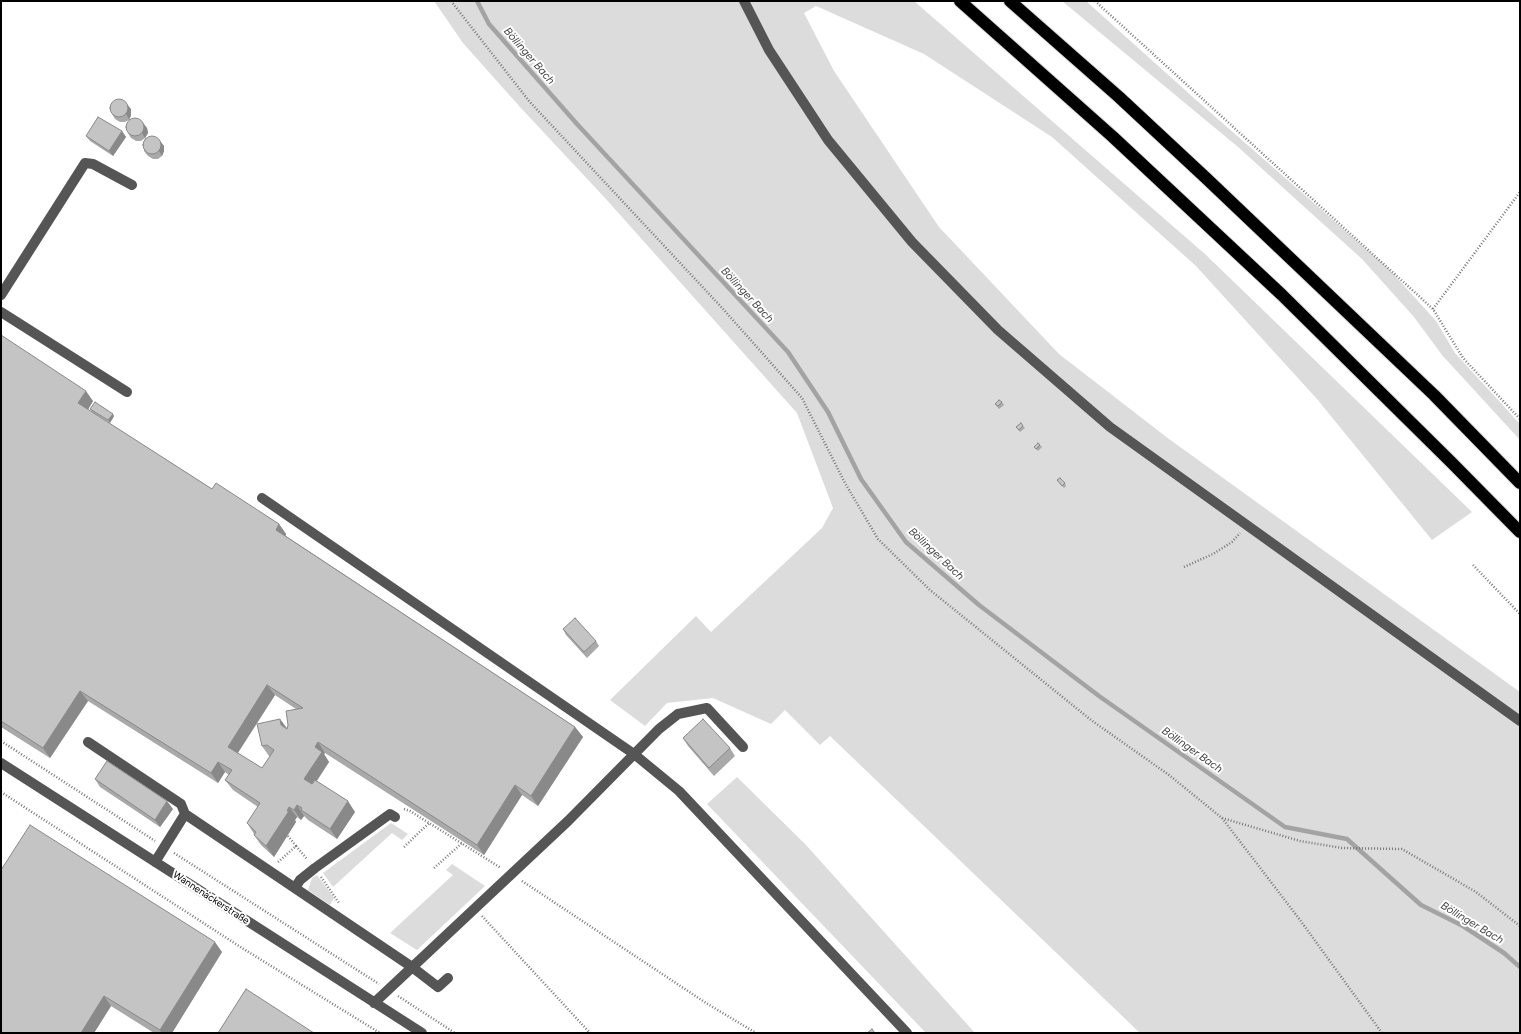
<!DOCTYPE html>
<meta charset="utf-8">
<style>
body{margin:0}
#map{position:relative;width:1521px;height:1034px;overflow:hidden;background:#fff;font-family:Figtree,sans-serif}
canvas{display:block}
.frame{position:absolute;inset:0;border:2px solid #000;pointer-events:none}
</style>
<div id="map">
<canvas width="1521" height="1034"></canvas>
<div class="frame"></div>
</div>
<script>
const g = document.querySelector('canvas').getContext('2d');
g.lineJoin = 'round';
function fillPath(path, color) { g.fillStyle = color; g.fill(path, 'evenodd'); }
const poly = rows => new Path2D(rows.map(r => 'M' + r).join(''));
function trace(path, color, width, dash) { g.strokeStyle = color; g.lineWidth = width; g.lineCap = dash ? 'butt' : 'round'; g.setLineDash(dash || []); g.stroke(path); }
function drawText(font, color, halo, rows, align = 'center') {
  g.font = font + ' Figtree,sans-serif'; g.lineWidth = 4; g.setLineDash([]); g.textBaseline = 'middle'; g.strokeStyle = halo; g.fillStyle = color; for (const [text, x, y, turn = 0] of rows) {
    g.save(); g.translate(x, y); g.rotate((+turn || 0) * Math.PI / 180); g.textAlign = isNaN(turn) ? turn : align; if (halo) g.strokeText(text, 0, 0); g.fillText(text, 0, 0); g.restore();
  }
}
fillPath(poly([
 [434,1,914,1,1206,255,1472,512,1432,540,1317,399,1196,266,1052,137,924,54,816,6,804,13,834,71,939,227,1059,354,1169,439,1520,692,1520,1033,1140,1033,830,736,820,745,785,710,771,724,713,698,667,703,645,726,610,700,696,616,711,632,822,528,833,508,797,413,605,198,520,107,463,43],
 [1062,1,1086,1,1195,99,1388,268,1436,321,1455,353,1520,424,1520,440,1442,355,1414,317,1362,259,1238,147],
 [737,777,806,845,975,1033,926,1033,707,804],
 [391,823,408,834,402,840,392,833,333,887,323,873],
 [452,864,485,886,417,950,390,933,453,875,446,870],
 [317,875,334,898,330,905,308,890,312,878]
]), '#dcdcdc');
trace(poly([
 [477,1,489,24,577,124,788,352,828,412,861,479,906,542,979,605,1099,696,1285,827,1347,839,1421,905,1463,926,1504,953,1520,967]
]), '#a3a3a3', 4.5);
const highway = poly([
 [960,1,1113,137,1282,295,1452,463,1520,532],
 [1010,1,1119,97,1207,179,1434,395,1520,483]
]);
trace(highway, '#dbdbdb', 14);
trace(poly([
 [451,1,529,101,724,310,802,398,845,483,878,539,930,590,1091,720,1169,775,1222,818,1300,920,1382,1033],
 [1095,1,1433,309,1463,358,1520,419],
 [1433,309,1520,192],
 [1473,565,1520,614],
 [1184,567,1213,554,1232,542,1240,533],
 [1,741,155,841],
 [1,792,242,948,380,1033],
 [404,809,410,811,501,868],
 [1222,818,1300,841,1342,848,1402,849,1476,892,1520,926],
 [296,846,307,859],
 [404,847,429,823],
 [174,853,379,984],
 [278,862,296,846,288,836],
 [434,868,462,843],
 [321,877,339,903],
 [522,881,706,1003,756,1033],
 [482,916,590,1033],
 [398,996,455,1033]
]), '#777', 2.5, [1, 2]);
trace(poly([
 [744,1,769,50,828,140,912,242,998,330,1110,427,1520,721],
 [1,295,85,163,93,164,132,185],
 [1,312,127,392],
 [262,498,634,754,679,791,907,1033],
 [88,742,181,804,185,814,412,967,438,987,448,978],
 [1,763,422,1033],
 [155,862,185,814],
 [295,888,300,880,315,868,390,814,395,817],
 [374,1003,568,821,659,729,678,714,707,708,743,747]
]), '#555', 10);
trace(highway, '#000', 12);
fillPath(poly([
 [131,109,131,115,130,119,143,123,147,128,148,133,145,138,160,141,164,146,164,151,162,156,158,159,153,159,148,156,144,151,145,138,141,141,136,141,131,138,128,133,129,120,125,122,120,122,115,119,112,114],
 [122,131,126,137,113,156,90,141,86,136],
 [1,335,93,401,88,410,212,489,279,524,286,534,286,536,575,727,583,737,538,806,522,795,484,855,325,753,324,754,329,762,317,781,355,812,337,839,308,820,304,816,301,820,297,817,295,820,296,822,274,857,261,845,254,835,254,834,247,823,258,807,233,790,225,780,229,775,225,772,218,783,88,701,50,758,1,727],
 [275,695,296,709,287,728,280,719,262,746,269,756,270,756,262,768,238,753],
 [1002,402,1004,405,999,409,995,404],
 [90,409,114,416,110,423,92,412],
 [1023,426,1025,428,1020,432,1016,427],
 [1038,443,1042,447,1038,451,1034,447],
 [1057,480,1065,483,1066,486,1064,488],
 [563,629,596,641,599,646,587,658,566,635],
 [683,738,730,748,735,756,714,776,688,746],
 [95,779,173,809,160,827,100,787],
 [222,952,172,1033,154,1033,111,1006,94,1033,1,1033]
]), '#a9a9a9');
fillPath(poly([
 [127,104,131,109,131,115,129,119,126,114],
 [143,123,147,128,148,133,145,138,142,133],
 [122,131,126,137,113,156,109,151],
 [160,141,164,146,164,151,162,156,159,151],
 [86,391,93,401,85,414,78,403],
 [113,414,114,416,110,423,108,420],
 [279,524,286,534,283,540,276,530],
 [267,685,275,695,235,757,228,747],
 [80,691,88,701,50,758,43,748],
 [280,719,287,729,281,725],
 [575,727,583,737,538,806,531,796],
 [318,742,325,753,324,754,329,762,311,789,304,779,315,747],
 [218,762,225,772,218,783,211,773],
 [515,785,522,795,484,855,477,845],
 [167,801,173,809,160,827,155,820],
 [348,801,355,812,337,839,330,829],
 [297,805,304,816,301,820,294,810],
 [289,807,297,817,295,820,296,822,274,857,266,846],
 [215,942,222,952,172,1033,161,1033,160,1030],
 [104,996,111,1006,94,1033,81,1033]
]), '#898989');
const building = poly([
 '110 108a9 9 0 1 1 18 0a9 9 0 1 1-18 0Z',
 [98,117,122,131,109,151,86,136,98,117],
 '126 127a9 9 0 1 1 18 0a9 9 0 1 1-18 0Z',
 '143 145a9 9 0 1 1 18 0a9 9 0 1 1-18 0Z',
 [1,335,86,391,78,403,212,489,216,483,279,524,276,530,575,727,531,796,515,785,477,845,318,742,315,747,322,752,304,779,312,784,315,780,348,801,330,829,301,810,302,808,297,805,294,810,289,807,287,811,289,811,266,846,254,835,256,832,247,823,260,803,225,780,232,770,218,762,211,773,80,691,43,748,1,721,1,335],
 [267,685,303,708,286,711,288,725,287,729,281,725,280,719,257,724,262,746,267,745,274,750,262,768,228,747,267,685],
 [999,400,1002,402,998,406,995,404,999,400],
 [95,402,113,414,108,420,90,409,95,402],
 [1021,423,1023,426,1019,430,1016,427,1021,423],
 [1038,443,1040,445,1036,449,1034,447,1038,443],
 [1060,478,1065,483,1062,486,1057,480,1060,478],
 [575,618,596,641,584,652,563,629,575,618],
 [703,719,730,748,709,768,683,738,703,719],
 [107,761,167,801,155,820,95,779,107,761],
 [30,825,215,942,160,1030,104,996,81,1033,1,1033,1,870,30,825],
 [246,989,314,1033,218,1033,246,989],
 [872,1029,875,1033,867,1033,872,1029]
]);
fillPath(building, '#c4c4c4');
trace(building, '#898989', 1);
drawText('10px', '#000', '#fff', [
 ["Wannenäckerstraße",211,898,33]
]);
drawText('italic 11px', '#444', '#fff', [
 ["Böllinger Bach",529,56,49],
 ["Böllinger Bach",747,295,47],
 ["Böllinger Bach",936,554,43],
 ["Böllinger Bach",1192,750,35],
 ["Böllinger Bach",1472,923,31]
]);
</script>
